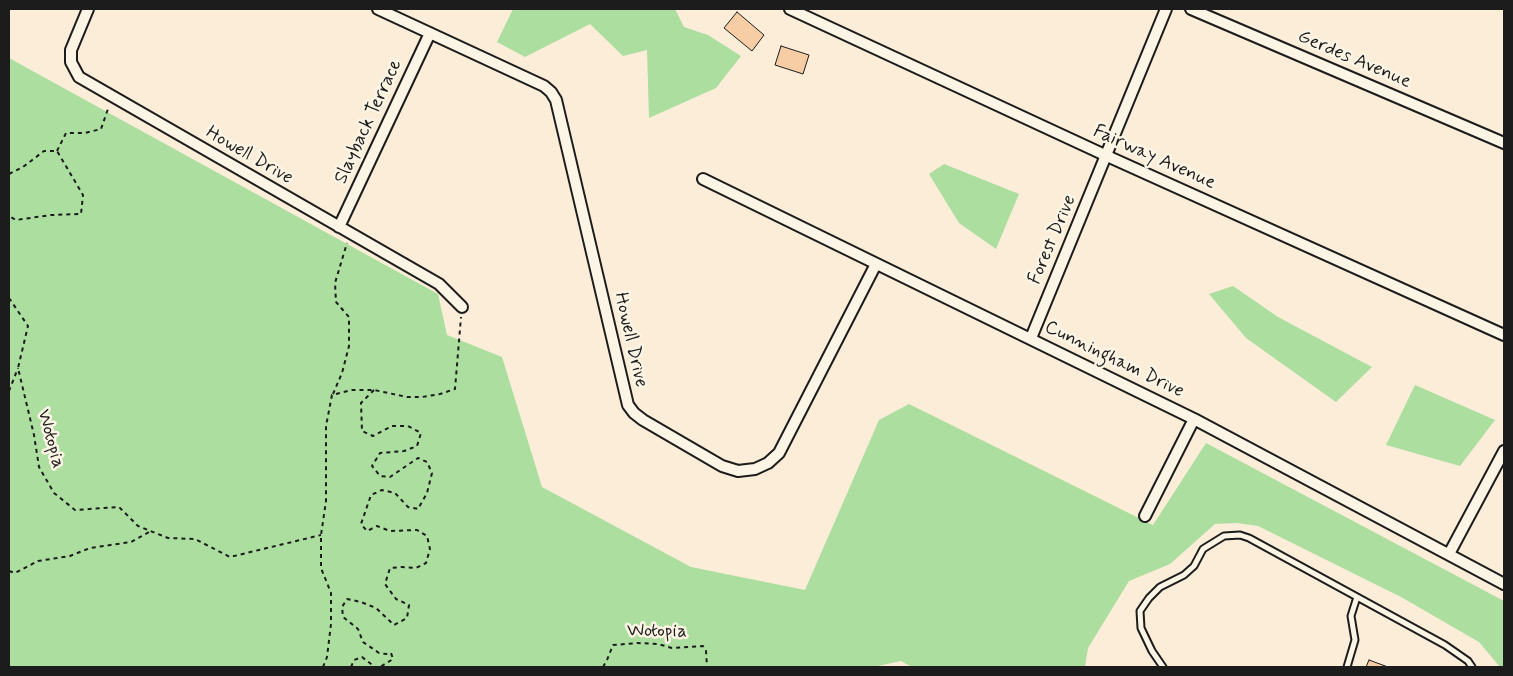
<!DOCTYPE html>
<style>
body{margin:0}
#map{position:relative;width:1513px;height:676px;overflow:hidden;background:#fbedd8;font-family:Mynerve,sans-serif}
canvas{display:block}
.frame{position:absolute;inset:0;border:10px solid #1c1c1c;pointer-events:none}
</style>
<div id="map">
<canvas width="1513" height="676"></canvas>
<div class="frame"></div>
</div>
<script>
const g = document.querySelector('canvas').getContext('2d');
g.lineJoin = 'round';
function fillPath(path, color) { g.fillStyle = color; g.fill(path, 'evenodd'); }
const poly = rows => new Path2D(rows.map(r => 'M' + r).join(''));
function trace(path, color, width, dash) { g.strokeStyle = color; g.lineWidth = width; g.lineCap = dash ? 'butt' : 'round'; g.setLineDash(dash || []); g.stroke(path); }
function drawText(font, color, halo, rows, align = 'center') {
  g.font = font + ' Mynerve,sans-serif'; g.lineWidth = 5; g.setLineDash([]); g.textBaseline = 'middle'; g.strokeStyle = halo; g.fillStyle = color; for (const [text, x, y, turn = 0] of rows) {
    g.save(); g.translate(x, y); g.rotate((+turn || 0) * Math.PI / 180); g.textAlign = isNaN(turn) ? turn : align; if (halo) g.strokeText(text, 0, 0); g.fillText(text, 0, 0); g.restore();
  }
}
fillPath(poly([
 [513,9,675,9,684,27,708,35,741,56,716,88,649,118,647,50,623,56,590,24,525,57,497,42],
 [9,58,438,294,447,335,502,357,542,487,691,567,805,590,879,420,909,404,1153,525,1206,443,1504,601,1504,667,1500,667,1479,642,1401,597,1258,526,1237,523,1215,524,1170,564,1129,581,1088,648,1085,667,912,667,901,661,873,667,9,667],
 [944,164,1019,194,996,249,959,223,929,174],
 [1233,286,1278,317,1372,367,1336,402,1246,338,1209,294],
 [1415,385,1495,420,1460,466,1386,445]
]), '#abde9f');
const building = poly([
 [737,12,764,35,752,51,724,28,737,12],
 [781,46,809,55,803,74,775,65,781,46],
 [1369,660,1388,667,1366,667,1369,660]
]);
fillPath(building, '#f6cda5');
trace(building, '#1c1c1c', 1);
const service = poly([
 [1163,667,1152,651,1141,628,1140,611,1149,598,1160,587,1184,575,1194,566,1203,549,1224,536,1240,535,1249,538,1445,645,1468,661,1472,667],
 [1347,667,1355,640,1351,616,1357,597]
]);
const minor = poly([
 [88,9,71,50,71,62,79,77,439,284,462,307],
 [378,9,544,86,551,92,556,100,628,405,634,413,643,420,722,466,738,471,755,469,768,463,779,453,876,264],
 [790,9,1107,156,1504,335],
 [1191,9,1504,143],
 [703,179,1194,419,1504,584],
 [339,227,430,33],
 [1031,338,1166,9],
 [1145,516,1194,419],
 [1449,554,1504,451]
]);
trace(service, '#1c1c1c', 9);
trace(minor, '#1c1c1c', 14);
trace(poly([
 [57,151,66,133,85,133,101,129,109,106],
 [9,174,23,167,44,151,57,151,83,195,81,214,51,215,16,220,9,216],
 [9,298,28,326,18,368,34,435,39,467,54,493,75,510,119,507,138,526,168,538,195,539,230,557,321,535],
 [374,390,361,403,362,431,373,436,392,426,408,426,421,433,417,446,404,451,380,453,372,466,380,476,390,477,418,458,427,462,432,473,427,493,418,509,408,507,395,493,382,490,371,495,361,524,367,531,377,526,390,531,417,530,427,536,430,549,426,563,416,568,402,567,390,568,385,584,396,599,409,605,407,618,394,625,376,608,361,602,347,599,342,607,343,617,358,629,363,642,379,653,386,654,391,653,393,659,380,667],
 [9,391,18,368],
 [333,394,342,373,349,346,349,317,336,302,335,283,347,243],
 [9,571,15,573,38,561,70,556,90,548,131,542,151,531],
 [323,667,327,657,331,624,331,593,321,568,321,535,326,501,326,426,332,395,352,390,374,390,407,397,422,397,440,394,455,389,461,317],
 [351,667,354,660,362,657,375,667],
 [603,667,607,660,613,645,638,643,658,644,672,648,703,646,706,651,707,667]
]), '#1c1c1c', 2, [4, 4]);
trace(service, '#fcf5e5', 5);
trace(minor, '#fcf5e5', 10);
drawText('19px', '#1c1c1c', '#fcf5e5', [
 ["Gerdes Avenue",1354,60,23],
 ["Slayback Terrace",369,122,-65],
 ["Howell Drive",249,156,30],
 ["Fairway Avenue",1154,158,24],
 ["Forest Drive",1053,240,-67],
 ["Howell Drive",630,340,77],
 ["Cunningham Drive",1114,360,26],
 ["Wotopia",50,439,75],
 ["Wotopia",657,632,1]
]);
</script>
